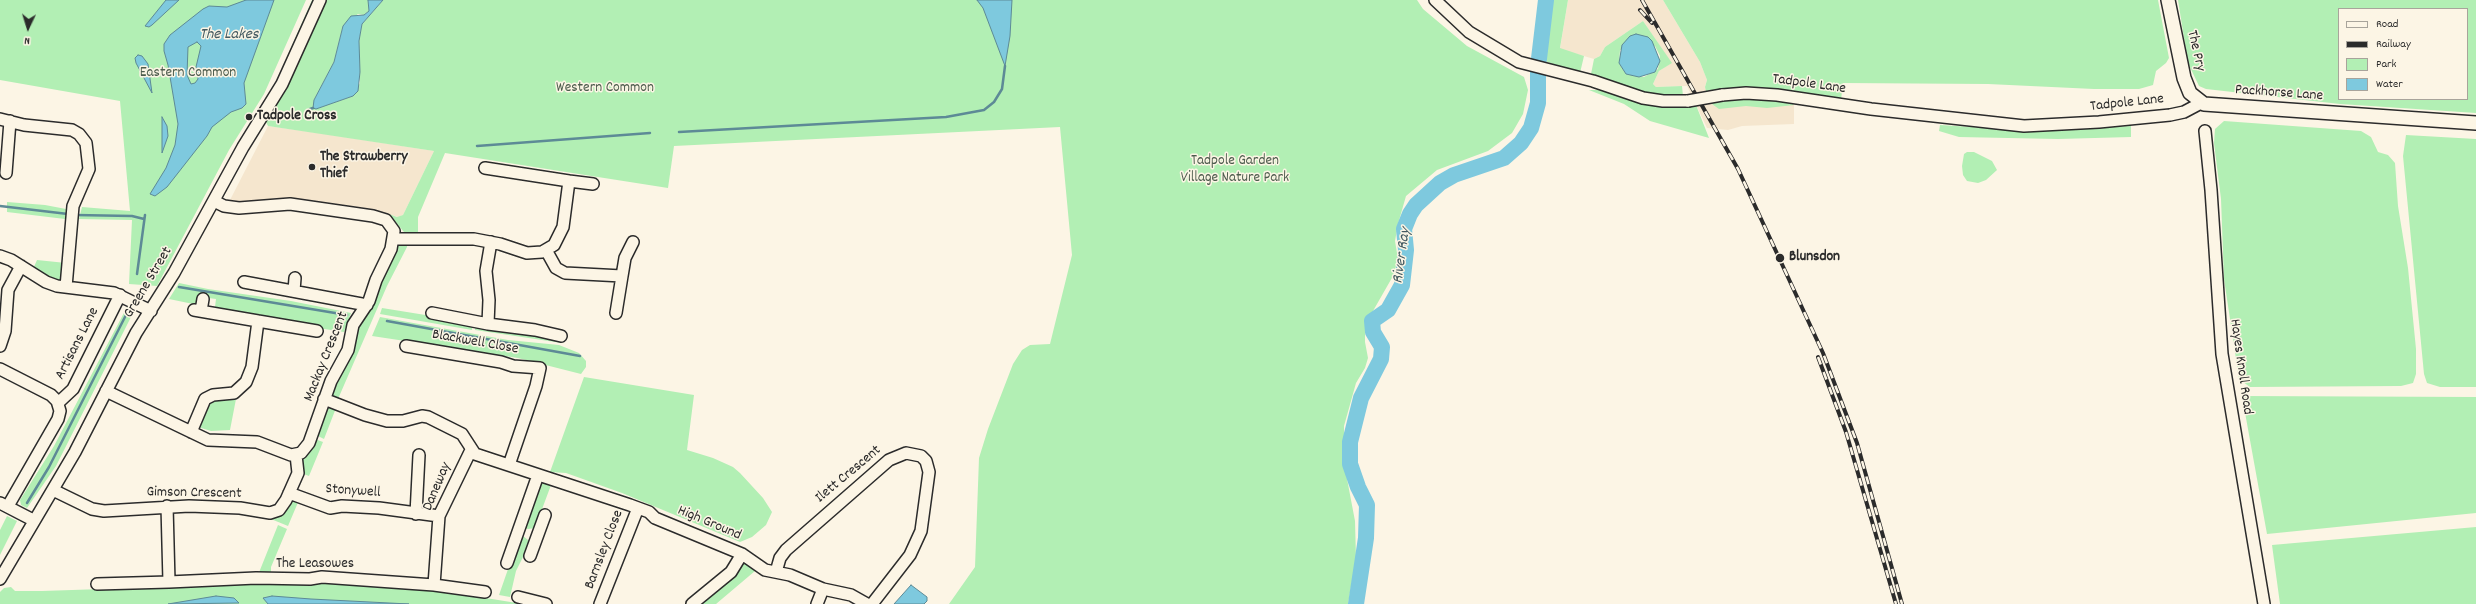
<!DOCTYPE html>
<style>
body{margin:0}
#map{position:relative;width:2476px;height:604px;overflow:hidden;background:#fcf5e5;font-family:Dekko,sans-serif}
canvas{display:block}
.legend{position:absolute;left:2338px;top:8px;width:130px;height:92px;box-sizing:border-box;background:#fcf5e5;border:1px solid #a8a49b;margin:0;padding:5px 7px;list-style:none;font-size:12px;color:#2b2b2b}
.legend li{display:flex;align-items:center;gap:8px;height:20px}
.legend b{width:20px;border:1px solid #a8a49b}
.north{position:absolute;left:8px;top:8px;width:40px;height:40px;-webkit-text-stroke:3px #fcf5e5;paint-order:stroke;rotate:184deg;font-size:11px;font-weight:700;line-height:16px;text-align:center;color:#2b2b2b}
.north::after{content:'';display:block;margin:auto;width:14px;height:18px;background:#2b2b2b;clip-path:polygon(50% 0,100% 100%,50% 72%,0 100%)}
</style>
<div id="map">
<canvas width="2476" height="604"></canvas>
<ul class="legend">
<li><b style="height:5px;background:#fcf5e5"></b>Road</li>
<li><b style="height:5px;background:#2b2b2b"></b>Railway</li>
<li><b style="height:11px;background:#b2efb4"></b>Park</li>
<li><b style="height:11px;background:#7ec9de"></b>Water</li>
</ul>
<div class="north">N</div>
</div>
<script>
const g = document.querySelector('canvas').getContext('2d');
g.lineJoin = 'round';
function fillPath(path, color) { g.fillStyle = color; g.fill(path, 'evenodd'); }
const poly = rows => new Path2D(rows.map(r => 'M' + r).join(''));
function trace(path, color, width, dash) { g.strokeStyle = color; g.lineWidth = width; g.lineCap = dash ? 'butt' : 'round'; g.setLineDash(dash || []); g.stroke(path); }
function drawText(font, color, halo, rows, align = 'center') {
  g.font = font + ' Dekko,sans-serif'; g.lineWidth = 3; g.setLineDash([]); g.textBaseline = 'middle'; g.strokeStyle = halo; g.fillStyle = color; for (const [text, x, y, turn = 0] of rows) {
    g.save(); g.translate(x, y); g.rotate((+turn || 0) * Math.PI / 180); g.textAlign = isNaN(turn) ? turn : align; if (halo) g.strokeText(text, 0, 0); g.fillText(text, 0, 0); g.restore();
  }
}
fillPath(poly([
 [1568,0,1663,0,1700,62,1707,80,1705,87,1712,100,1790,102,1794,105,1794,124,1742,126,1728,130,1707,128,1687,86,1656,87,1653,84,1659,71,1671,63,1643,21,1605,47,1600,56,1594,59,1560,49],
 [268,126,332,135,434,151,403,215,398,217,372,209,300,199,277,198,249,203,230,200]
]), '#f5e6ce');
fillPath(poly([
 [0,0,306,0,264,94,229,150,157,286,129,284,132,220,79,219,82,207,130,211,120,101,0,80],
 [312,0,316,0,284,71,273,89],
 [325,0,368,0,369,11,364,15,358,14,343,26,334,62,314,100,321,107,353,96,360,83,359,41,362,24,383,0,1417,0,1423,9,1467,46,1524,77,1528,90,1523,114,1512,133,1488,151,1437,170,1406,196,1398,224,1395,241,1398,259,1393,276,1365,325,1365,342,1368,358,1365,368,1356,383,1344,426,1344,463,1355,521,1356,558,1348,604,949,604,975,567,979,458,988,429,1013,364,1022,350,1030,345,1050,344,1072,255,1060,127,674,146,668,188,445,153,418,217,418,232,404,232,389,214,397,217,403,215,434,151,268,126,265,120],
 [1552,0,1568,0,1560,48,1584,56,1580,73,1547,62,1543,54],
 [1663,0,2158,0,2169,58,2166,63,2156,71,2153,85,2139,89,2094,89,1988,84,1843,83,1841,100,1737,90,1706,91,1705,87,1707,80,1700,62],
 [2178,0,2476,0,2476,113,2340,104,2206,89,2199,86,2188,63],
 [2339,9,2467,9,2467,99,2339,99],
 [1643,21,1672,63,1659,71,1653,84,1656,87,1682,86,1683,96,1636,93,1591,74,1594,59,1600,56,1605,47],
 [1655,46,1660,56,1658,69,1644,77,1626,74,1619,63,1620,50],
 [1589,90,1598,90,1651,105,1671,108,1696,105,1709,138,1650,121,1624,104],
 [1728,98,1765,98,1790,102,1794,105,1767,108,1746,106,1719,109,1712,104,1712,100],
 [2224,121,2361,131,2371,137,2378,152,2388,155,2395,163,2398,206,2408,268,2416,349,2416,374,2413,383,2401,386,2250,387,2239,379,2224,279,2221,199,2214,143,2215,129],
 [1940,125,2034,131,2131,126,2131,137,2058,139,1959,137,1939,131],
 [2406,135,2476,139,2476,387,2440,387,2427,383,2424,374,2403,156],
 [1967,152,1974,152,1992,161,1997,170,1986,180,1978,183,1967,181,1963,175,1962,166,1964,154],
 [7,202,45,205,66,209,65,219,7,212],
 [401,243,407,243,407,247,387,286,338,399,332,396,332,393,352,352,356,329,397,245],
 [37,260,66,263,62,280,57,282,33,269],
 [179,283,208,289,291,301,351,313,344,332,318,328,316,325,205,308,205,306,215,307,216,299,201,297,198,305,169,299],
 [127,307,134,309,133,313,56,466,27,508,21,505,20,500,54,446],
 [382,308,444,318,447,322,473,324,472,330,380,314],
 [380,317,508,340,559,345,579,353,586,361,586,367,581,374,518,358,372,336],
 [475,325,502,328,507,332,538,337,542,335,562,343,475,330],
 [584,377,694,395,687,450,713,458,733,467,740,473,763,498,772,512,766,525,752,537,740,542,622,493,566,473,550,472],
 [2242,396,2476,397,2476,513,2267,534],
 [215,398,219,401,236,399,230,430,211,431,198,427,207,409,204,405],
 [329,406,336,408,324,439,316,435,326,407],
 [315,439,323,442,309,476,301,473,302,458],
 [540,483,551,485,535,528,528,529,525,528],
 [292,499,299,500,288,526,266,517],
 [7,516,17,521,0,555,0,530],
 [278,525,287,529,271,567,271,575,258,575],
 [2476,527,2476,604,2280,604,2272,545],
 [523,536,528,540,528,547,516,571,510,597,499,595,514,552,521,537],
 [743,562,755,571,716,604,699,604],
 [313,582,436,590,523,604,0,604,0,592,4,588,11,587,15,591,42,591]
]), '#b2efb4');
const water = poly([
 [166,0,179,0,152,25,149,27,145,26,166,0],
 [246,0,274,0,244,83,246,104,242,108,231,112,212,127,207,136,167,187,155,196,150,194,166,168,175,145,178,124,168,65,164,51,164,44,170,35,203,9,209,6,227,7,246,0],
 [197,42,201,46,196,67,198,79,195,83,191,84,187,75,188,47,197,42],
 [368,0,383,0,362,24,359,41,360,72,358,91,353,96,316,109,313,108,314,100,334,62,343,26,351,16,364,15,369,11,368,0],
 [977,0,1012,0,1010,36,1005,66,983,8,977,0],
 [1636,34,1648,37,1652,41,1660,61,1655,72,1639,77,1626,74,1619,63,1622,45,1630,36,1636,34],
 [138,55,142,56,148,64,152,93,136,63,135,58,138,55],
 [162,117,167,126,168,136,162,153,162,117],
 [911,585,927,597,927,601,924,604,894,604,911,585],
 [216,596,234,598,239,603,168,604,216,596],
 [272,596,311,599,409,604,268,604,263,598,272,596]
]);
fillPath(water, '#7ec9de');
trace(water, '#5d8a96', 1);
trace(poly([
 [310,109,313,108],
 [679,132,946,117,984,110,994,102,1002,89,1005,66],
 [477,146,650,133],
 [0,206,68,214],
 [75,215,132,216,144,219],
 [137,274,145,215],
 [179,287,347,315],
 [387,321,580,356],
 [27,503,49,467,128,311]
]), '#5d8a96', 2.5);
trace(poly([
 [1356,604,1366,538,1367,505,1358,487,1350,464,1350,442,1361,398,1381,359,1382,347,1373,332,1372,321,1388,310,1402,285,1406,250,1404,229,1410,214,1416,205,1440,183,1454,175,1504,158,1521,143,1531,128,1538,103,1538,67,1546,0]
]), '#7ec9de', 16);
const minor = poly([
 [1435,0,1469,32,1519,62,1593,81,1643,98,1663,101,1688,101],
 [1722,95,1746,93,1777,95,1871,109,2024,126,2099,122,2170,115,2184,112,2201,103],
 [0,119,24,125,72,130,79,134,86,143,89,169,73,206,66,287],
 [2205,131,2211,190,2222,354,2264,604],
 [6,173,10,121],
 [569,181,593,184],
 [394,239,474,239,500,244,527,253,542,252,554,245,563,227,569,181,485,168],
 [491,242,486,271,489,300,488,324,535,330,561,336],
 [546,250,556,268,565,273,622,276,616,313],
 [0,256,11,260,46,282,57,286,114,293,151,311],
 [622,276,625,258,633,242],
 [244,282,367,305],
 [294,291,295,278],
 [201,311,203,299],
 [432,313,488,324],
 [258,321,317,331],
 [0,346,5,331,8,290,21,266],
 [406,346,501,362,513,366,540,368,536,386,509,465],
 [0,369,51,395,57,401,60,411,58,419,8,506],
 [106,391,208,440,257,442,291,455,301,453,309,443,331,381,348,350,353,325,369,301,376,280,391,249,394,231,386,220,373,216,290,204,239,208,224,206,214,201],
 [324,399,365,415,387,421,403,421,422,416,428,417,462,434,475,454,630,505,649,512,655,518,742,554,765,570,790,575,823,589,851,595,867,604],
 [58,403,73,389,120,295],
 [191,432,205,399,213,395,234,393,246,382,252,367,258,321,194,310],
 [53,490,92,509,104,511,189,506,240,508,270,513,279,510,286,500,298,473,296,455],
 [289,493,330,508,342,506,379,508,439,516],
 [0,503,33,520],
 [416,514,419,455],
 [530,556,545,515],
 [507,563,538,475],
 [776,572,780,558,786,550,889,460,906,453,921,456,926,461,929,472,921,531,910,555,872,604],
 [0,579,75,452,136,333,174,273,243,147,282,84,320,0],
 [169,582,256,578,310,579,322,577,434,585,485,592],
 [97,584,169,582,167,506],
 [434,585,439,516,471,450],
 [518,597,546,604],
 [600,604,638,508],
 [692,604,731,572,742,554],
 [817,604,823,589]
]);
const major = poly([
 [2168,0,2184,78,2190,93,2204,104,2476,123]
]);
trace(minor, '#2b2b2b', 14);
trace(major, '#2b2b2b', 16);
trace(minor, '#fcf5e5', 11);
trace(major, '#fcf5e5', 13);
const rail = poly([
 [1642,0,1738,169,1823,353,1857,443,1902,604],
 [1640,10,1652,23],
 [1818,357,1846,432,1896,604]
]);
trace(rail, '#2b2b2b', 4);
trace(rail, '#fcf5e5', 2.5, [8]);
const minorBridge = poly([
 [1688,101,1722,95]
]);
trace(minorBridge, '#2b2b2b', 14, []);
trace(minorBridge, '#fcf5e5', 11);
for (const [x, y, r, color] of [
 [249,117,4,"#2b2b2b"],
 [312,167,4,"#2b2b2b"],
 [1780,258,5,"#2b2b2b"]
]) { const dot = new Path2D(); dot.arc(x, y, r, 0, 2 * Math.PI); g.fillStyle = color; g.fill(dot); trace(dot, '#fcf5e5', 1.5); }
drawText('15px', '#2b2b2b', '#fcf5e5', [
 ["The Pry",2195,51,77],
 ["Tadpole Lane",1809,85,8],
 ["Packhorse Lane",2279,94,4],
 ["Tadpole Lane",2127,104,-6],
 ["Greene Street",149,283,-59],
 ["Blackwell Close",475,343,10],
 ["Artisans Lane",78,344,-63],
 ["Mackay Crescent",327,357,-68],
 ["Hayes Knoll Road",2240,367,82],
 ["Ilett Crescent",849,475,-40],
 ["Daneway",438,487,-67],
 ["Stonywell",353,492,4],
 ["Gimson Crescent",194,494,1],
 ["High Ground",709,524,23],
 ["Barnsley Close",605,550,-69],
 ["The Leasowes",315,565]
]);
drawText('15px', '#4d5c4d', '#fcf5e5', [
 ["Eastern Common",188,74],
 ["Western Common",605,89],
 ["Tadpole Garden",1235,162],
 ["Village Nature Park",1235,179]
]);
drawText('bold 15px', '#2b2b2b', '#fcf5e5', [
 ["Tadpole Cross",257,117],
 ["The Strawberry",320,158],
 ["Thief",320,175],
 ["Blunsdon",1789,258]
], 'left');
drawText('italic 16px', '#445a61', '#fcf5e5', [
 ["The Lakes",229,36],
 ["River Ray",1403,256,-82]
]);
</script>
